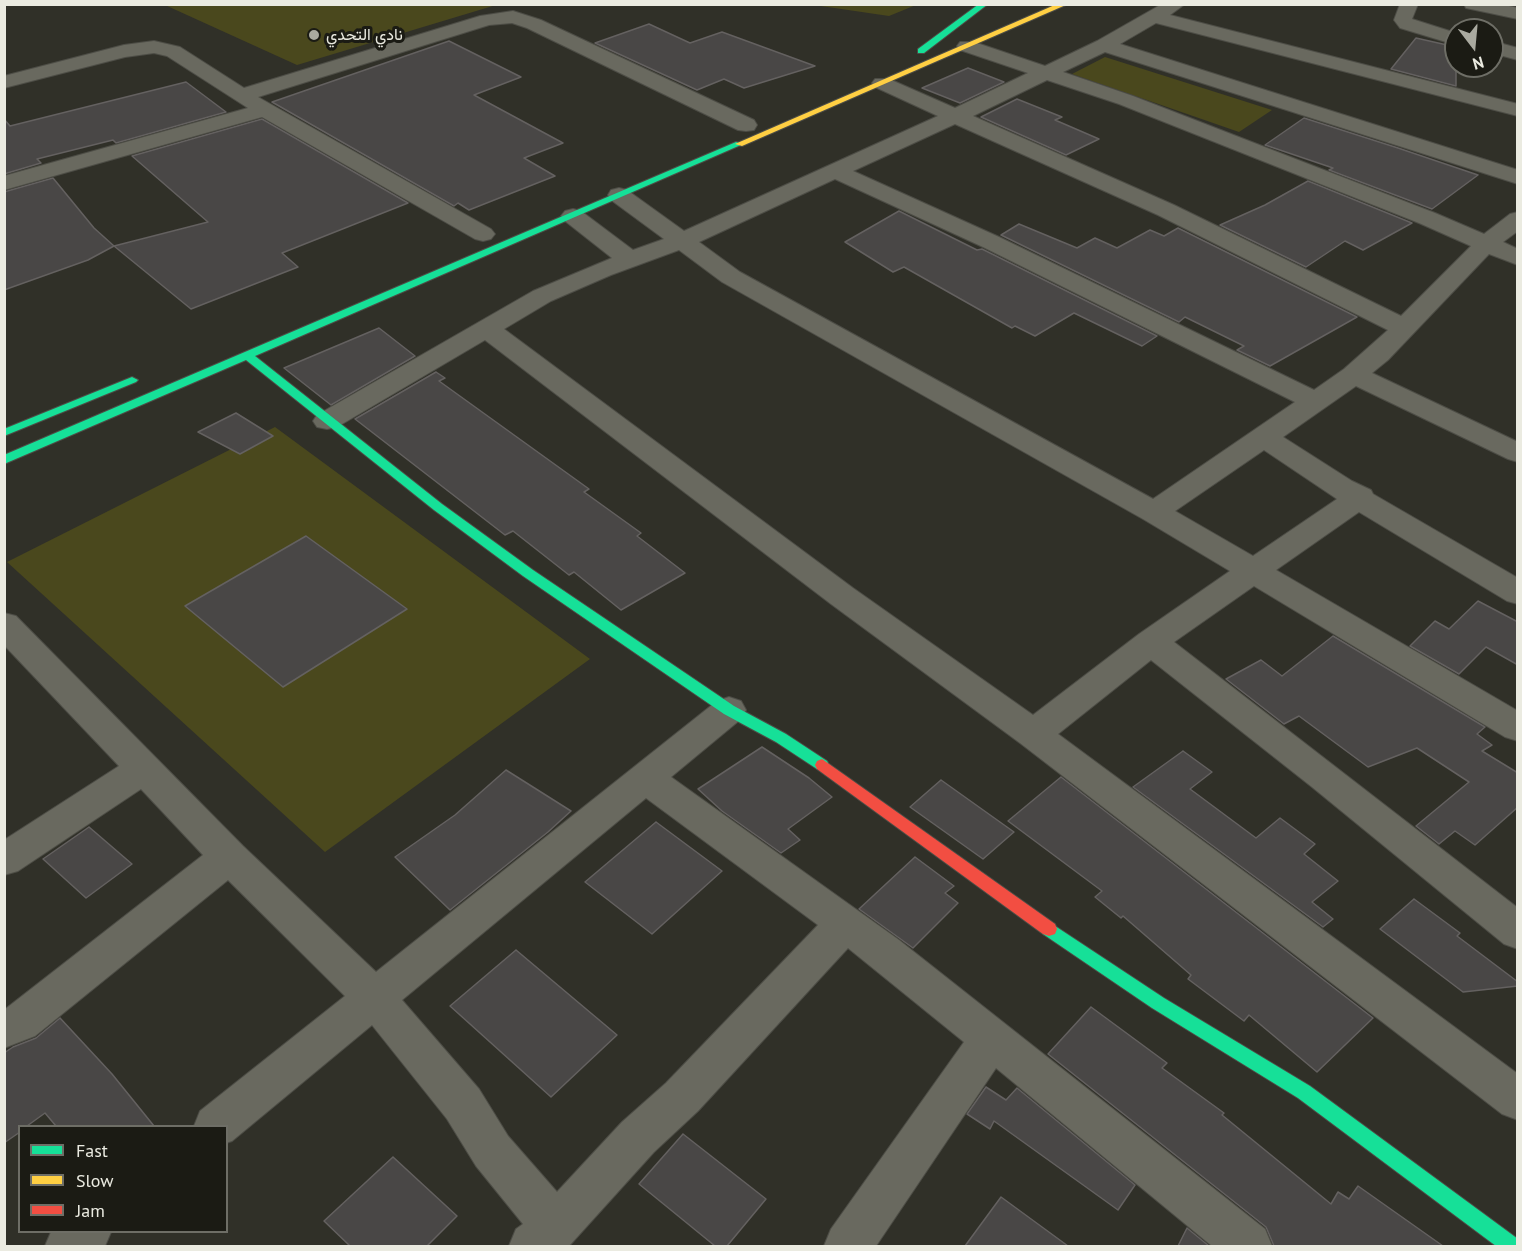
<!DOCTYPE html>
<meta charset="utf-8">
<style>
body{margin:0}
#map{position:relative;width:1522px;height:1251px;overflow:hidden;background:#303028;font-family:"PT Sans",sans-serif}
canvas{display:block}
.frame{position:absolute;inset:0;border:6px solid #ebebe1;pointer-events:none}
.legend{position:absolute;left:18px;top:1125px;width:210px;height:108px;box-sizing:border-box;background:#1b1b14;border:2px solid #6e6e66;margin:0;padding:8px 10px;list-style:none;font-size:18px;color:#ebebe1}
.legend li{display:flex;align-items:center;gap:12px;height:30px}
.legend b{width:30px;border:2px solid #6e6e66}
.north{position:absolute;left:1444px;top:18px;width:60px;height:60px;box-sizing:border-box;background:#1b1b14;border:2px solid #6e6e66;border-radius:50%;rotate:164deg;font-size:16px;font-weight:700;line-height:24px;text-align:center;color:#ebebe1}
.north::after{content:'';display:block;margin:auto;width:21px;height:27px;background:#aaaaa0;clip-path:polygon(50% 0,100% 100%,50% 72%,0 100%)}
</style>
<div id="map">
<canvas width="1522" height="1251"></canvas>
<div class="frame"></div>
<ul class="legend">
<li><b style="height:8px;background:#16e098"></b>Fast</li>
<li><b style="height:8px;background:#ffcf43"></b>Slow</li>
<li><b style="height:8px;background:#f24e42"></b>Jam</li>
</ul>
<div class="north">N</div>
</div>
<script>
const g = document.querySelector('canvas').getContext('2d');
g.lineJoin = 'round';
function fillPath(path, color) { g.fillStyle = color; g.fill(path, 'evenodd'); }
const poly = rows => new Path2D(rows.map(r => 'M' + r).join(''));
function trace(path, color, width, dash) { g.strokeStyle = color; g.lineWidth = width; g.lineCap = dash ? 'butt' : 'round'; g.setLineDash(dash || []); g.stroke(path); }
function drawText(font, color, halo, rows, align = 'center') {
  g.font = font + ' "PT Sans",Vazirmatn,sans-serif'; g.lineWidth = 6; g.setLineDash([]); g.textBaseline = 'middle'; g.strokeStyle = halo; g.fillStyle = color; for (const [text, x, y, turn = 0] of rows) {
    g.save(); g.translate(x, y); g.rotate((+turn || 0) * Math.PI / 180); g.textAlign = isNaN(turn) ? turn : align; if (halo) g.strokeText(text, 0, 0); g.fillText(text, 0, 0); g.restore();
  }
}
fillPath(poly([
 [165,5,496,5,297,65],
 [814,5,916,5,889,16],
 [1105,57,1272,110,1239,132,1072,74],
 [275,427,590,659,325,852,7,562]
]), '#4a481d');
const building = poly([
 [649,24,690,43,722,32,815,66,744,88,724,79,697,90,595,43,649,24],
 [1416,38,1456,47,1456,86,1391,69,1416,38],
 [449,41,521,77,474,95,563,143,524,158,555,176,469,210,458,203,454,206,272,102,449,41],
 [968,68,1004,82,960,103,922,88,968,68],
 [186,82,226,112,116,143,113,140,37,159,41,163,4,174,4,119,10,126,186,82],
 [1017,99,1062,117,1055,120,1099,139,1066,155,981,117,1017,99],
 [1304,118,1398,148,1478,175,1432,209,1329,170,1333,168,1265,145,1304,118],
 [262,119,408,203,282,253,298,267,191,309,114,246,208,222,132,156,262,119],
 [53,178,94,228,114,246,88,260,4,290,4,192,53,178],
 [1308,181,1412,223,1363,250,1345,241,1306,267,1220,225,1265,205,1308,181],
 [899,211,977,250,982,249,1157,336,1142,346,1074,313,1035,336,1015,326,1012,328,904,267,893,272,845,242,899,211],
 [1019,224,1077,248,1095,238,1117,248,1150,230,1164,236,1178,228,1357,317,1270,366,1237,350,1244,346,1185,317,1179,322,1001,235,1019,224],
 [379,328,415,356,331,405,284,368,379,328],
 [436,372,445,378,439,381,589,489,584,492,641,533,637,536,685,573,621,610,574,572,569,575,513,531,505,535,355,419,436,372],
 [236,413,273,436,240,454,198,432,236,413],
 [306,536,407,609,283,687,185,606,306,536],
 [1478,601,1518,622,1518,665,1486,647,1459,674,1410,646,1435,621,1449,629,1478,601],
 [1333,636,1485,727,1477,734,1492,745,1482,751,1518,773,1518,807,1475,845,1455,831,1439,844,1416,826,1469,782,1417,748,1368,767,1299,716,1284,724,1226,679,1261,660,1282,676,1333,636],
 [762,747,809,778,832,797,788,829,800,840,781,853,722,811,698,789,762,747],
 [1183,751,1212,772,1190,789,1256,838,1280,818,1315,844,1304,854,1338,881,1312,902,1333,919,1323,927,1133,787,1183,751],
 [506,770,571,811,548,832,450,910,395,857,455,815,506,770],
 [1061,777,1373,1018,1317,1072,1249,1015,1244,1021,1188,979,1191,975,1123,916,1121,918,1095,897,1102,891,1008,821,1061,777],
 [941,780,1014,832,983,859,910,807,941,780],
 [656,822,722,871,652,934,585,882,656,822],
 [89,827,132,864,86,898,43,859,89,827],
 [915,857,954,886,945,893,958,903,913,948,859,909,915,857],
 [1414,899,1460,933,1457,936,1518,982,1518,986,1463,992,1380,929,1414,899],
 [516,950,617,1035,551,1097,450,1006,516,950],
 [1091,1007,1167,1063,1162,1068,1224,1113,1222,1115,1331,1204,1338,1192,1349,1199,1358,1186,1443,1246,1274,1246,1266,1227,1048,1054,1091,1007],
 [60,1018,112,1074,154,1126,56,1126,45,1113,27,1126,20,1126,20,1132,4,1143,4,1053,13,1047,36,1038,60,1018],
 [986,1087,1006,1100,1017,1088,1135,1185,1118,1210,994,1121,990,1129,967,1114,986,1087],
 [683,1134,766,1199,727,1246,715,1246,639,1184,683,1134],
 [393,1157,457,1216,427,1246,350,1246,324,1221,393,1157],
 [1001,1197,1068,1246,965,1246,1001,1197],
 [1187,1228,1209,1246,1178,1246,1187,1228]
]);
fillPath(building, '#494746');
trace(building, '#646160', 1.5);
const street = poly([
 [1162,4,1185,4,1170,15,1518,104,1518,116,1156,23,1120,44,1518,170,1518,184,1105,52,1063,72,1133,96,1435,213,1484,234,1510,214,1518,212,1518,231,1503,242,1518,249,1518,265,1489,254,1388,360,1372,373,1518,442,1518,462,1508,459,1356,386,1283,437,1352,481,1371,490,1373,494,1518,578,1518,604,1507,601,1359,512,1276,570,1518,711,1518,741,1505,737,1254,586,1174,642,1518,908,1518,949,1504,944,1312,787,1151,660,1058,734,1518,1074,1518,1120,1502,1114,1020,743,831,604,485,340,337,427,327,429,317,427,313,421,317,415,533,291,612,258,565,221,561,216,565,211,573,209,581,211,633,250,664,239,611,200,608,195,611,190,619,188,627,190,684,231,938,116,875,87,872,83,875,79,889,79,955,108,1028,73,960,50,957,46,960,42,974,42,1045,66,1097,41,1162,4],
 [1047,80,1119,104,1419,223,1471,246,1401,316,1174,205,973,116,1047,80],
 [955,124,1158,215,1388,330,1344,369,1314,390,999,237,853,171,955,124],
 [835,179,983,247,1295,402,1153,499,740,272,699,242,835,179],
 [679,250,722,282,1143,519,1230,571,1139,634,1033,715,853,588,504,329,551,301,611,275,679,250],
 [1264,450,1337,499,1253,556,1175,511,1264,450],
 [1400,4,1418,4,1412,19,1456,33,1456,45,1400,28,1394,20,1400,4],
 [1464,4,1500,4,1518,8,1518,19,1466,8,1464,4],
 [513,11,541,20,754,120,757,125,754,130,746,131,738,130,527,28,512,23,489,25,258,97,491,229,495,234,491,239,483,241,475,239,262,117,4,190,4,176,248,108,167,56,154,53,125,57,4,88,4,76,124,45,154,41,180,47,244,88,480,16,513,11],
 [1492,41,1518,48,1518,60,1492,53,1492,41],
 [4,613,16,616,243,846,376,972,717,701,729,697,741,701,746,710,741,719,671,777,899,940,1265,1229,1272,1246,1212,1246,996,1068,876,1246,824,1246,831,1229,964,1042,848,948,698,1111,654,1152,569,1246,509,1246,516,1229,523,1224,476,1166,447,1119,372,1025,232,1141,226,1143,226,1126,194,1126,200,1111,345,996,228,880,35,1036,4,1048,4,1010,203,855,141,789,18,871,4,875,4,840,119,766,4,645,4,613],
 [646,798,818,925,666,1083,622,1122,557,1192,508,1136,479,1089,402,1000,646,798],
 [51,1232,111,1232,105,1246,45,1246,51,1232]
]);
const fast = poly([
 [979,4,988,4,924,53,918,53,918,49,979,4],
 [736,142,743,144,255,356,442,504,533,570,734,706,786,734,827,761,829,765,827,769,817,769,776,742,724,714,523,576,434,510,246,360,4,464,4,455,736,142],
 [132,377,138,380,136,382,4,436,4,429,132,377],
 [1049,922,1164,998,1310,1086,1518,1239,1518,1246,1496,1246,1298,1098,1152,1008,1043,934,1041,929,1043,924,1049,922]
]);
const slow = poly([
 [1057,4,1068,4,742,146,735,144,1057,4]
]);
const jam = poly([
 [822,759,1055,924,1057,929,1055,934,1049,936,1043,934,817,769,815,765,817,761,822,759]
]);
trace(street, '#4d4d46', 2);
trace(fast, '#4d4d46', 2);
trace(slow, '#4d4d46', 2);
trace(jam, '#4d4d46', 2);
fillPath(street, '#69695f');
fillPath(fast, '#16e098');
fillPath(slow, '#ffcf43');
fillPath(jam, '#f24e42');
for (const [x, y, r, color] of [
 [314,35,6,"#aaaaa0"]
]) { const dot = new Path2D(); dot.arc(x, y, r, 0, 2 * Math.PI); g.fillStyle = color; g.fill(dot); trace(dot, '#1b1b14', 2); }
drawText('16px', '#ebebe1', '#1b1b14', [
 ["نادي التحدي",326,35]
], 'left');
</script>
